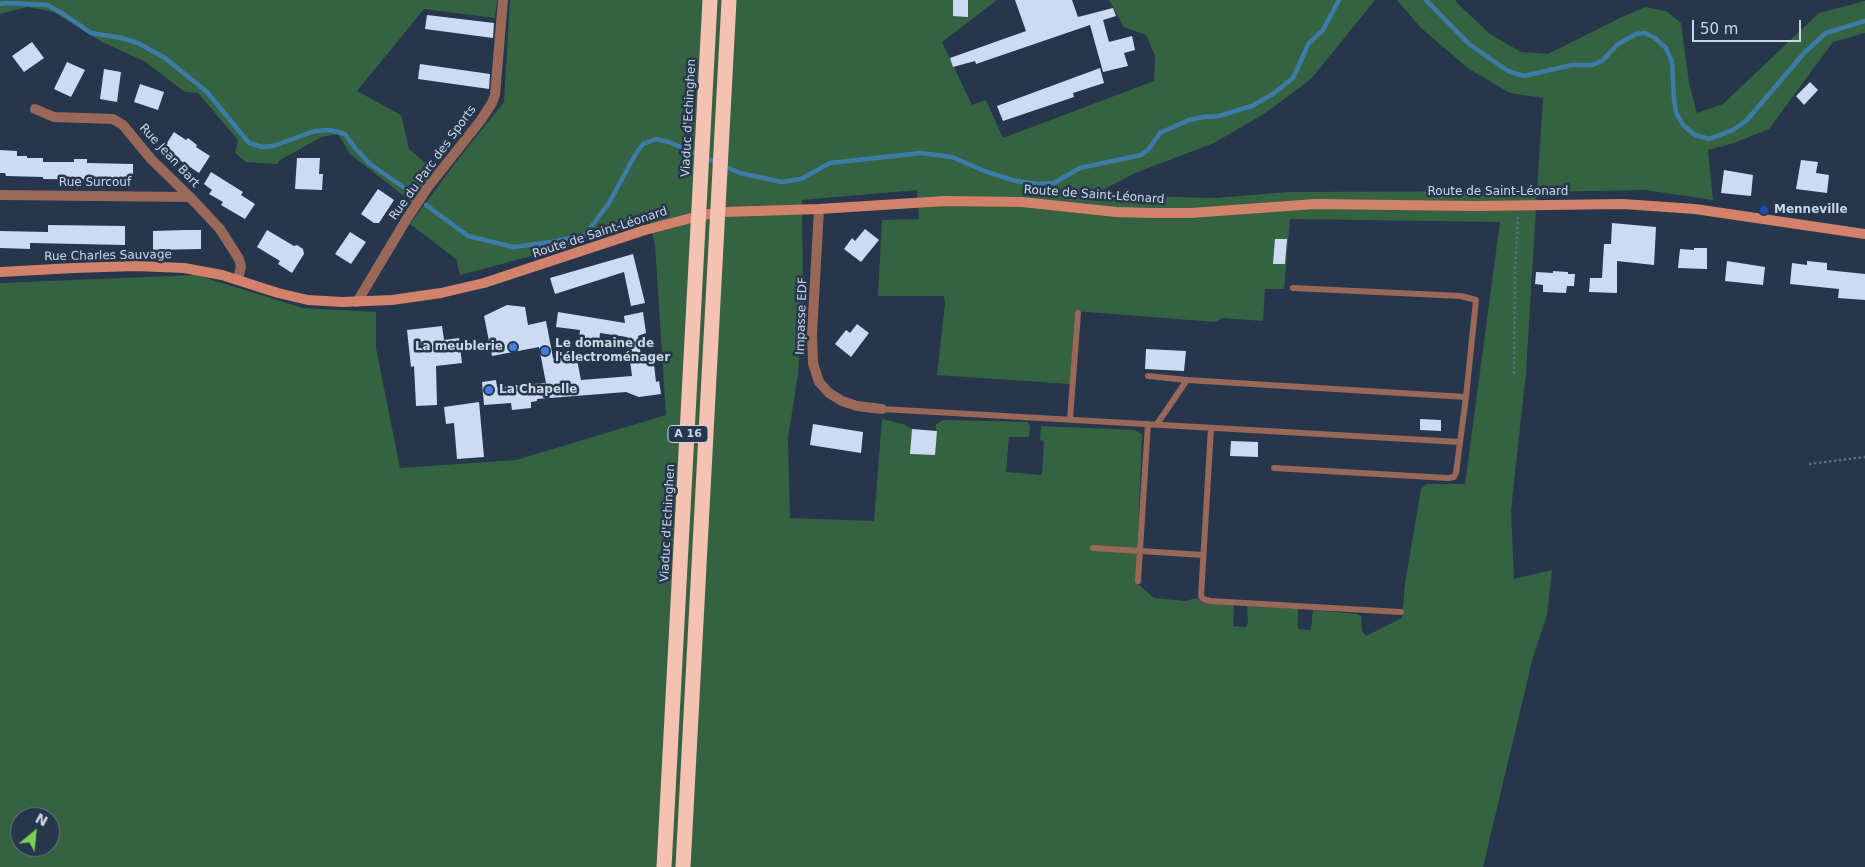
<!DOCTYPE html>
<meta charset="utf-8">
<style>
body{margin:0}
#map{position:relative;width:1865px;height:867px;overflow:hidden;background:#25364d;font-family:"DejaVu Sans",sans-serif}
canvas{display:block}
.north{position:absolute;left:10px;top:807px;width:50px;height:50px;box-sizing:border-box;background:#25364d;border:1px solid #68768a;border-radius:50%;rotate:28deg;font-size:14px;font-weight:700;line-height:20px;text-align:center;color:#ccd7e6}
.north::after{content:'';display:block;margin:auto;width:18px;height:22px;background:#7bd156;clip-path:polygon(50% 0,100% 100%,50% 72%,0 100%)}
.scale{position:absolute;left:1692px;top:20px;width:109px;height:22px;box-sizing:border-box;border:2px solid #ccd7e6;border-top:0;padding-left:6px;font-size:15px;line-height:18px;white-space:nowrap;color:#ccd7e6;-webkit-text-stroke:4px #25364d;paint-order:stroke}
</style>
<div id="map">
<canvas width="1865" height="867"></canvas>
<div class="north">N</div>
<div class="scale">50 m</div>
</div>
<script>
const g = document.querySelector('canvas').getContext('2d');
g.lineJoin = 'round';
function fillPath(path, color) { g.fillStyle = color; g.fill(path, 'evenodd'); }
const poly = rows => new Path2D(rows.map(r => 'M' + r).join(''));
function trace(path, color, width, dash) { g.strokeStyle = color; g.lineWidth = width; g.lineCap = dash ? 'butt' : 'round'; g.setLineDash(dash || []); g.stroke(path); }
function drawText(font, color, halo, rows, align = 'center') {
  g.font = font + ' "DejaVu Sans",sans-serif'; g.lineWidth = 5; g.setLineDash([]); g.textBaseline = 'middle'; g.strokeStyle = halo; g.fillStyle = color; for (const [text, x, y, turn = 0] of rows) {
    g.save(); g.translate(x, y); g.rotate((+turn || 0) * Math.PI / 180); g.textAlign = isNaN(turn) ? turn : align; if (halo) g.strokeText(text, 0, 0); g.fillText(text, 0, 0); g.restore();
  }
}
fillPath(poly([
 [0,0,497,0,495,18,424,9,357,91,401,115,409,149,436,172,413,203,350,154,338,134,322,137,280,160,277,164,246,162,235,153,238,140,198,93,185,92,144,61,102,42,54,12,27,7,0,14],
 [510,0,997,0,942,42,972,105,986,100,1003,138,1154,81,1155,56,1146,35,1124,27,1109,0,1375,0,1311,79,1264,114,1214,143,1135,173,1093,195,1216,198,1288,192,1537,191,1543,98,1510,93,1469,69,1421,28,1397,0,1455,0,1458,4,1490,34,1521,52,1548,54,1622,17,1645,7,1666,11,1681,23,1689,83,1697,113,1723,104,1819,13,1865,1,1865,33,1833,42,1769,129,1734,143,1708,150,1713,200,1645,190,1537,192,1526,373,1511,510,1514,579,1552,570,1547,615,1533,657,1483,867,0,867,0,283,196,275,303,308,376,312,376,348,400,468,516,460,666,415,655,245,648,217,595,233,581,243,460,275,456,259,410,224,456,162,504,102],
 [917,190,919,219,882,220,878,296,944,296,945,304,937,375,1070,384,1075,311,1215,322,1222,318,1263,321,1265,289,1284,289,1290,219,1500,222,1465,484,1426,484,1421,489,1405,583,1402,618,1366,636,1362,631,1361,616,1357,614,1313,610,1311,629,1309,630,1298,629,1298,609,1247,606,1248,623,1246,627,1244,627,1233,626,1234,605,1202,603,1197,598,1185,601,1154,598,1136,582,1142,435,1135,430,1041,426,1040,440,1044,441,1042,475,1006,472,1009,437,1029,437,1030,426,1027,422,943,420,936,424,935,455,911,454,912,429,903,424,882,419,874,521,790,518,788,438,798,374,803,290,802,200],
 [20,817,50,817,50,847,20,847]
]), '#356341');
trace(poly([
 [1426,0,1469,44,1508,71,1524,76,1572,65,1592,65,1602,61,1617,45,1636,34,1645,33,1655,38,1666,48,1672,62,1674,100,1676,112,1683,125,1695,135,1709,139,1733,130,1747,120,1805,52,1826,33,1865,21],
 [0,4,9,3,47,5,62,13,91,33,122,38,138,43,165,58,207,92,249,143,262,147,273,146,315,131,330,130,345,134,355,148,370,164,413,194],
 [426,205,468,236,514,247,551,242,585,235,609,203,635,155,643,144,656,139,669,142,740,173,782,182,801,179,830,163,921,153,952,157,987,172,1016,181,1038,184,1054,183,1080,168,1141,155,1148,150,1160,133,1189,120,1204,117,1219,116,1252,106,1273,94,1293,78,1309,43,1323,30,1339,0]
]), '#3d7ca8', 4.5);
fillPath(poly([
 [953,0,968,0,968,17,953,16],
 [1015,0,1072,0,1078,17,1113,8,1116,16,1103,20,1109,42,1132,36,1135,50,1124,53,1128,66,1103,72,1090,25,976,64,975,61,953,67,950,58,1026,31],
 [427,15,494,23,493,38,425,29],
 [32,42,44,58,24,72,12,56],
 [67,62,85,70,71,97,54,89],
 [420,64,490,74,489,89,418,79],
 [1100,68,1104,83,1073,93,1074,97,1003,121,997,106],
 [104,69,121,72,117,102,100,99],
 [1810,82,1818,90,1804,105,1796,96],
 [140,84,164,92,158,110,134,102],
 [174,132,186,140,188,138,197,145,196,147,210,156,199,173,163,149],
 [0,150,17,151,17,156,27,156,27,158,43,158,43,162,74,162,74,159,87,159,87,163,133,164,133,180,43,179,43,177,6,176,5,173,0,173],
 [297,158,320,158,319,174,323,174,322,190,295,189],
 [1801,160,1818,162,1816,173,1829,175,1827,193,1796,189],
 [1724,170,1753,175,1751,196,1721,193],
 [211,172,243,192,241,195,255,204,245,219,221,205,223,202,209,194,212,190,204,184],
 [378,189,394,200,379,223,374,223,361,214],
 [1612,223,1656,227,1654,265,1617,261,1617,293,1589,292,1590,278,1602,278,1604,244,1611,244],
 [48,225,125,226,125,245,30,243,30,249,0,248,0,231,48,232],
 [865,229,879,240,861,262,844,249,852,238,855,241],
 [185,230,201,230,201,249,153,250,153,231],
 [267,230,294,246,297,245,303,249,304,254,292,273,278,264,280,261,257,247],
 [350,232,366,242,351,264,335,254],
 [1275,239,1287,239,1285,264,1273,264],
 [1694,248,1707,248,1707,269,1678,268,1680,249,1694,250],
 [633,254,645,303,631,306,624,272,555,294,550,278],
 [1727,261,1765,267,1763,285,1725,281],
 [1807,261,1827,263,1827,270,1865,274,1865,300,1838,298,1839,289,1790,284,1792,263,1807,265],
 [1553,271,1568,272,1568,274,1575,274,1574,286,1567,286,1566,293,1543,292,1543,285,1535,284,1536,272,1553,273],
 [507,305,525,307,528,325,546,321,553,358,576,355,581,380,632,376,627,337,600,333,599,342,579,339,580,330,556,327,558,312,625,323,624,316,643,312,646,333,638,336,641,356,653,355,656,382,659,381,661,394,639,397,626,392,537,399,537,401,531,402,531,408,512,410,511,403,484,405,482,382,496,380,497,387,546,383,539,347,492,356,484,316],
 [857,324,869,333,851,357,835,344,846,330,850,333],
 [442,326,444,340,459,338,462,363,436,366,437,405,416,406,414,366,411,367,407,330],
 [1146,349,1186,351,1184,371,1145,369],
 [479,402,484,457,457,459,454,423,446,424,444,407],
 [1420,419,1441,420,1441,431,1420,430],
 [813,424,863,432,861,453,810,445],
 [912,429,937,431,935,455,910,454],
 [1231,441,1258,442,1258,457,1230,456]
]), '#cadbf3');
trace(poly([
 [1514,374,1515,272,1518,217],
 [1809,464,1865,457]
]), '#5c6b7f', 2.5, [2.5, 2.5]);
trace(poly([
 [1148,376,1187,380,1466,397],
 [882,409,1460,442],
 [1070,419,1078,313],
 [1157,424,1187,380],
 [1211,428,1201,596,1203,599,1210,601,1401,612],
 [1274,468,1448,478,1454,477,1456,473,1466,397,1476,300,1461,296,1293,288],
 [1093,548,1203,555],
 [1138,581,1148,424]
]), '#9a6858', 6);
trace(poly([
 [35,109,54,117,113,119,123,125,151,159,190,197,220,229,239,259,241,266,238,280],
 [0,195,190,197],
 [819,209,812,334,813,363,819,382,829,393,842,401,857,406,882,409],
 [357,302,406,220,428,187,481,120,492,103,495,95,503,0]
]), '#9a6858', 10);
trace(poly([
 [0,272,74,268,135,266,184,268,222,275,278,293,308,300,342,302,392,300,441,293,484,283,645,230,703,215,724,212,819,209,945,201,1022,202,1116,212,1152,213,1191,213,1315,204,1475,206,1623,204,1695,209,1865,234]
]), '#d2826a', 10);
trace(poly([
 [664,867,710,0],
 [683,867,729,0]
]), '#f4c1b2', 15);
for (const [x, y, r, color] of [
 [1764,210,5,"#1a4fb4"],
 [513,347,5,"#3f7fe0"],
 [545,351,5,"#3f7fe0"],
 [489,390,5,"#3f7fe0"]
]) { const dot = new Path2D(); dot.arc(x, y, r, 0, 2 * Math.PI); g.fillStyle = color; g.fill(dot); trace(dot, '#25364d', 2); }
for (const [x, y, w] of [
 [688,434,40]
]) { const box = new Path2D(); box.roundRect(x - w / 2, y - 8.5, w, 17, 4); g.fillStyle = '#25364d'; g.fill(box); trace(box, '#ccd7e6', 1); }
drawText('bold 11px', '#ccd7e6', null, [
 ["A 16",688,434]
]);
drawText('12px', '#ccd7e6', '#25364d', [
 ["Viaduc d'Echinghen",689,118,-87],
 ["Rue Jean Bart",169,156,47],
 ["Rue du Parc des Sports",433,163,-54],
 ["Rue Surcouf",95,183],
 ["Route de Saint-Léonard",1498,192],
 ["Route de Saint-Léonard",1094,195,4],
 ["Route de Saint-Léonard",600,233,-18],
 ["Rue Charles Sauvage",108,256,-1],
 ["Impasse EDF",802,316,-88],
 ["Viaduc d'Echinghen",668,523,-87]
]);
drawText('bold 12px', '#ccd7e6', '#25364d', [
 ["Menneville",1774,210],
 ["Le domaine de",555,344],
 ["l'électroménager",555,358],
 ["La meublerie",503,347,"right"],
 ["La Chapelle",499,390]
], 'left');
</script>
